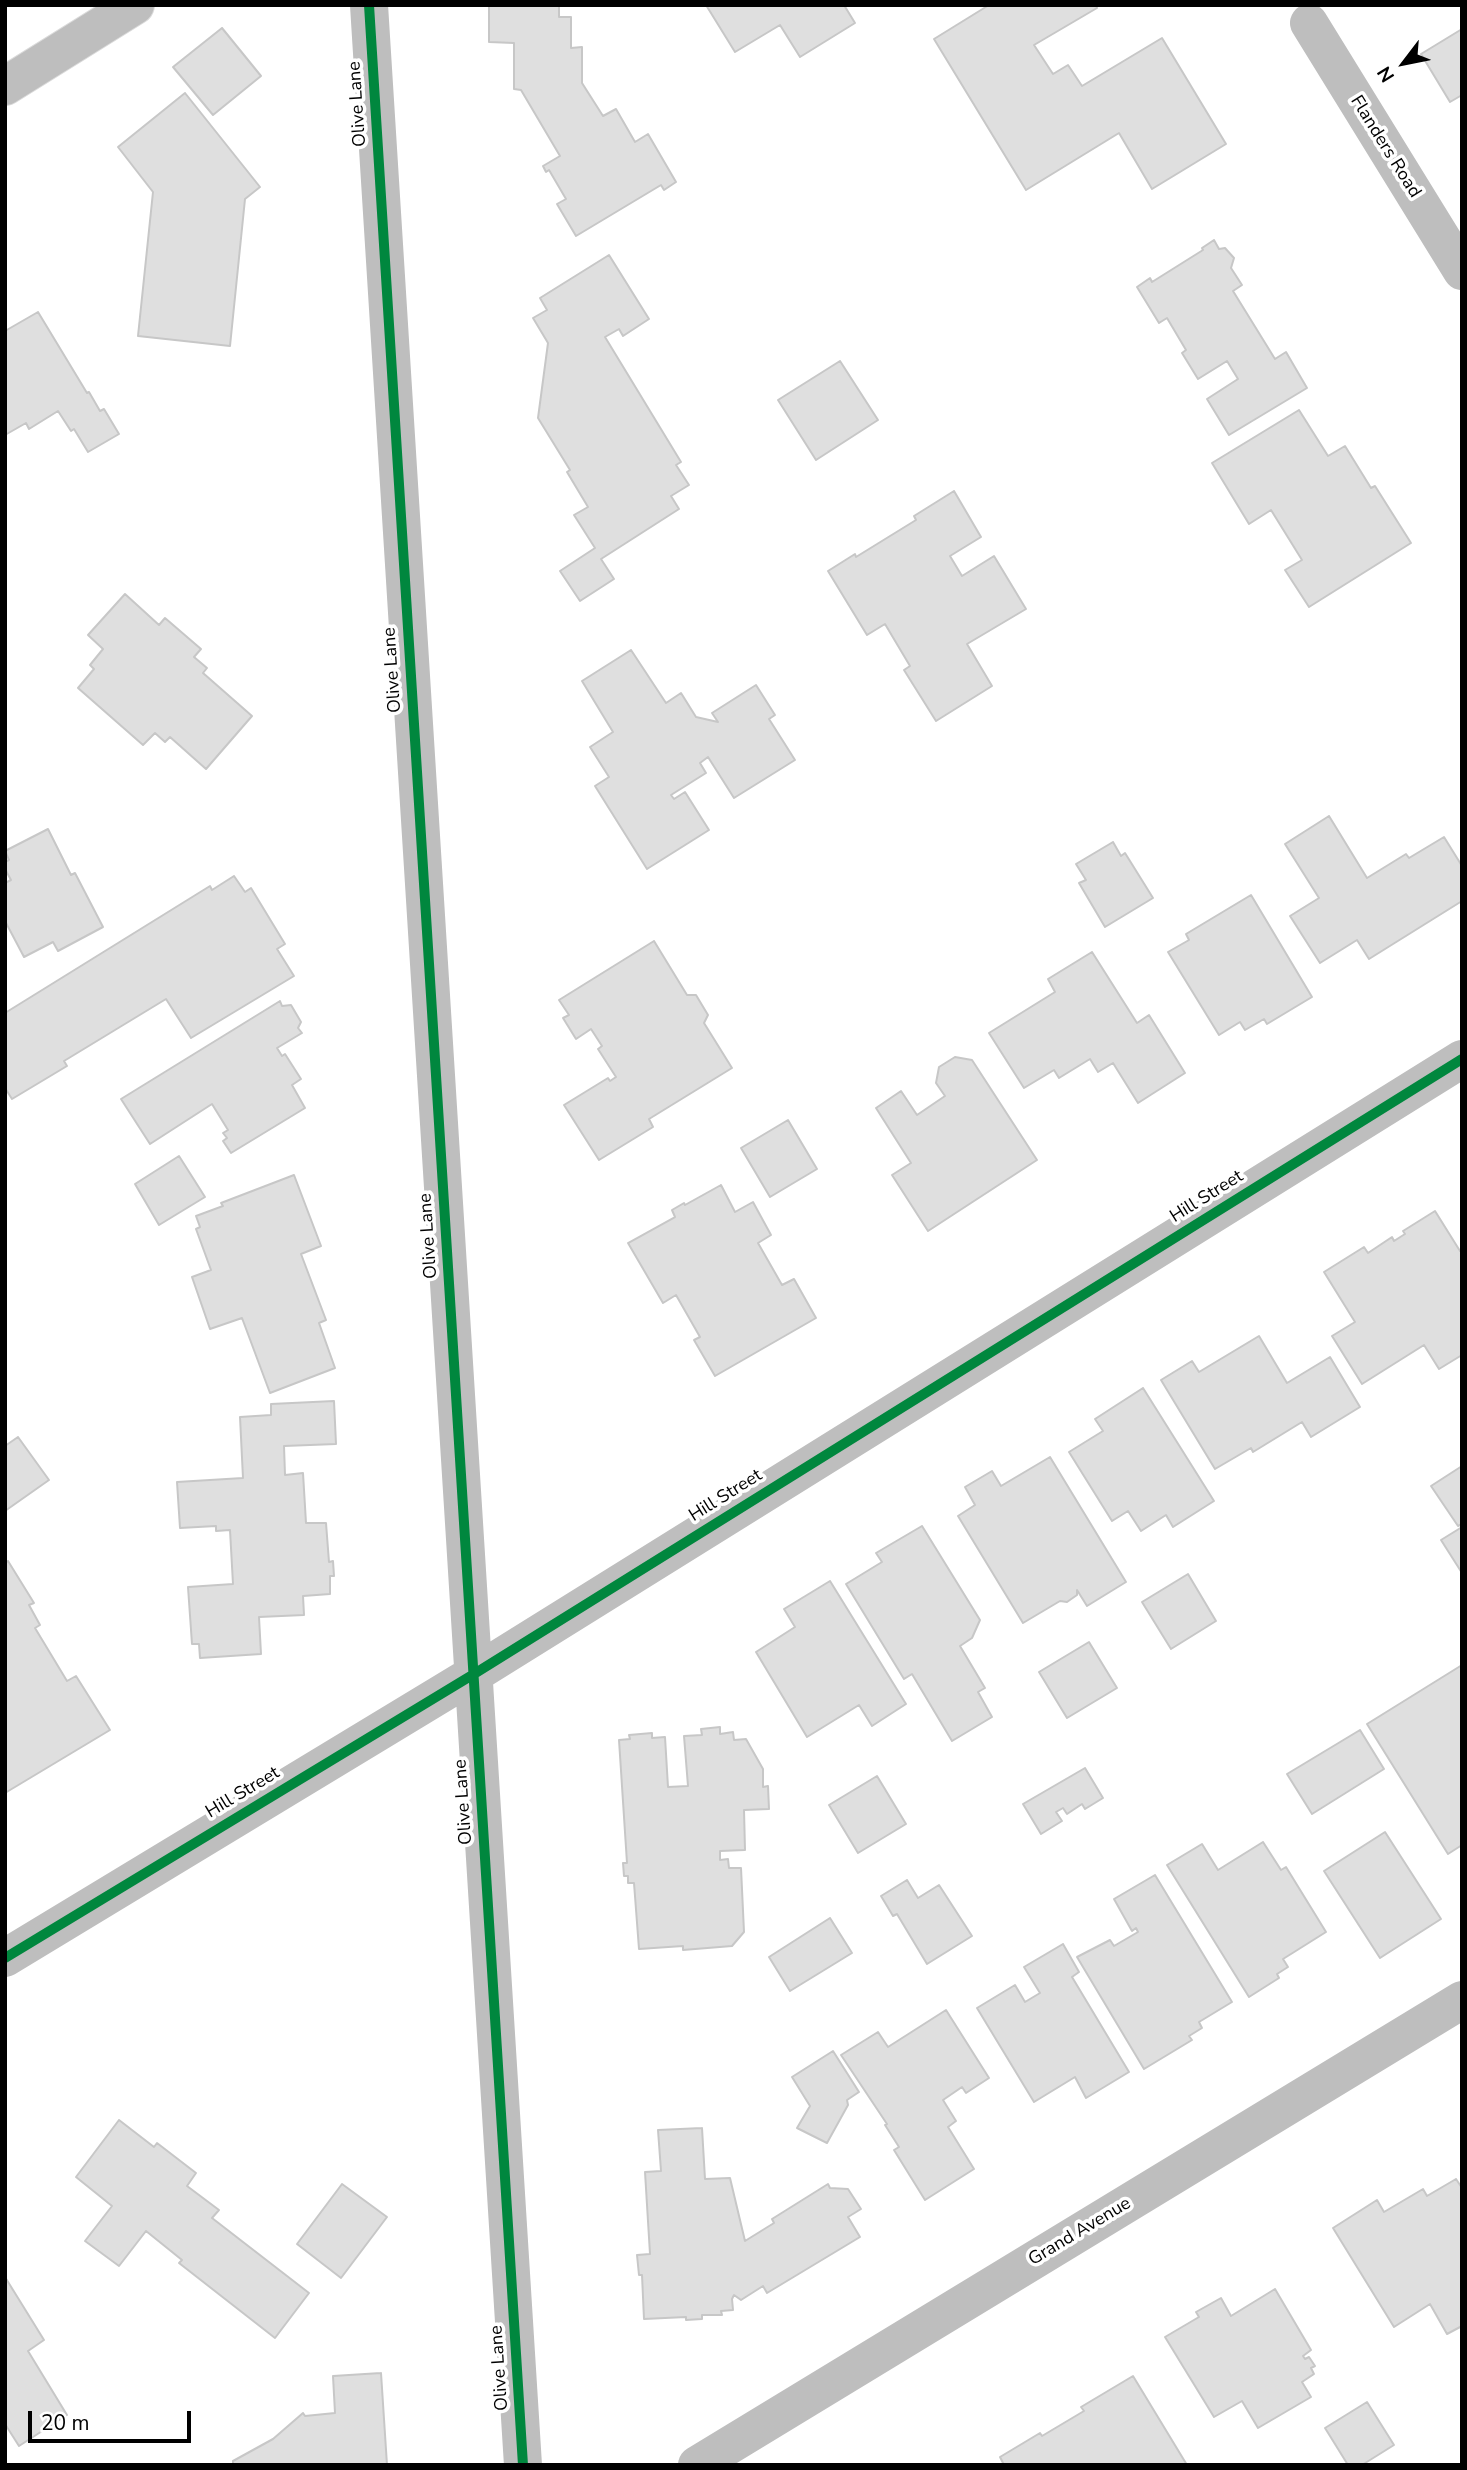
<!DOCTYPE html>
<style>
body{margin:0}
#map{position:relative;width:1467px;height:2470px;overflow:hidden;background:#fff;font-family:"Nunito Sans",sans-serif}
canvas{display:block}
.frame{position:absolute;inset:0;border:7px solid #000;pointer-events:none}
.north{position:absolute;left:1369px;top:28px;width:70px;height:70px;-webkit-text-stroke:5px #fff;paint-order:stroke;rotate:238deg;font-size:19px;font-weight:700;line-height:28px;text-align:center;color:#000}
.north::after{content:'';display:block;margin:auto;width:24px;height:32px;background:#000;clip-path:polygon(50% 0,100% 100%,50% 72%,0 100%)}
.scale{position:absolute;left:28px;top:2411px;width:163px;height:32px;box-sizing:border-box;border:4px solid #000;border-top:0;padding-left:9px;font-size:21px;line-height:24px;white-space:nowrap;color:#000;-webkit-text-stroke:5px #fff;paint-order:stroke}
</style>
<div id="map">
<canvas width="1467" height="2470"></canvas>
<div class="frame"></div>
<div class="north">N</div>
<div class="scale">20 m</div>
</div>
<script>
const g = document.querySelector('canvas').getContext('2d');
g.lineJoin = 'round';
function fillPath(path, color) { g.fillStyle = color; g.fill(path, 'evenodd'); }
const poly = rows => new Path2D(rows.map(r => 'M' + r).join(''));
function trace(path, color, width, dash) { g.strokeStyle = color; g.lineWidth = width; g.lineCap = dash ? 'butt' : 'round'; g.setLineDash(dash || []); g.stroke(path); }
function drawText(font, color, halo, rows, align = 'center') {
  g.font = font + ' "Nunito Sans",sans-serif'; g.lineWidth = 7; g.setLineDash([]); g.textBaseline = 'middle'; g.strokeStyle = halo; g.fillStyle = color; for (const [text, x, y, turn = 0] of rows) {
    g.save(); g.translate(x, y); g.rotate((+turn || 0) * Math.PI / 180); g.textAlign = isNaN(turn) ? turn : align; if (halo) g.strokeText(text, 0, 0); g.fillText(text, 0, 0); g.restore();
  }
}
const building = poly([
 [489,5,559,5,559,17,571,17,571,48,582,47,582,83,603,116,616,109,635,142,648,134,676,182,664,190,661,185,576,236,557,204,566,199,549,170,546,172,543,166,560,156,521,90,514,89,514,43,489,42,489,5],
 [706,5,844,5,855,23,800,57,780,25,735,52,706,5],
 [1096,5,1097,8,1034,45,1053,74,1068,65,1082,86,1162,38,1226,144,1152,189,1119,133,1026,190,934,39,989,5,1096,5],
 [222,28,261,76,213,115,173,67,222,28],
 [1462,29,1462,95,1450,102,1421,54,1462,29],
 [185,93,260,187,245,199,230,346,138,336,153,192,118,147,185,93],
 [1214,240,1219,249,1225,248,1234,258,1231,268,1242,285,1233,291,1275,359,1286,352,1307,388,1229,435,1207,399,1238,379,1227,361,1198,379,1182,353,1186,350,1167,318,1159,323,1137,287,1150,278,1152,282,1203,250,1202,248,1214,240],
 [609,255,649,319,623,336,619,329,605,337,681,462,676,465,689,485,671,496,679,509,601,559,614,579,580,601,560,571,595,548,574,515,588,507,567,472,570,470,538,418,548,343,533,318,547,310,540,298,609,255],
 [38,312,87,393,89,392,100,411,104,409,119,434,88,452,74,429,71,431,58,411,29,429,26,423,5,435,5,331,38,312],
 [840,361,878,420,816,460,778,400,840,361],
 [1299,410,1328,456,1345,446,1371,488,1375,486,1411,543,1309,607,1285,570,1302,560,1271,510,1249,524,1212,463,1299,410],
 [954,491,981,537,950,556,962,576,994,556,1026,609,967,644,992,686,936,721,904,670,910,666,885,624,867,635,828,571,855,554,856,557,916,520,914,516,954,491],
 [125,594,159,625,165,618,201,649,194,657,207,668,203,673,252,716,206,769,170,737,165,742,155,733,143,745,78,688,94,669,90,665,103,649,88,635,125,594],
 [631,650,666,703,681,693,696,717,718,722,712,713,756,685,775,715,769,719,795,760,734,798,708,757,700,763,706,773,671,795,674,799,685,792,709,830,647,869,595,786,609,777,590,747,613,732,582,681,631,650],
 [1329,816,1367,878,1406,854,1409,858,1444,837,1462,866,1462,901,1369,959,1357,940,1320,963,1290,916,1319,898,1285,844,1329,816],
 [48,829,71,875,75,873,103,927,58,951,53,942,24,957,5,921,5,883,11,880,5,869,5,862,9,860,5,851,48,829],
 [1113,842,1121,856,1125,853,1153,898,1105,927,1079,883,1086,880,1076,864,1113,842],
 [234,876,245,892,251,888,285,944,277,949,294,976,191,1038,166,999,64,1061,67,1066,12,1099,5,1088,5,1013,210,886,212,890,234,876],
 [1251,895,1312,997,1267,1024,1264,1019,1245,1030,1240,1022,1219,1035,1168,952,1189,940,1186,934,1251,895],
 [654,941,687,995,696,995,708,1015,704,1023,732,1068,649,1119,653,1127,599,1160,564,1105,608,1078,610,1081,616,1077,598,1049,602,1046,591,1029,576,1039,563,1018,569,1015,559,1000,654,941],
 [1092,952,1137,1023,1149,1015,1185,1073,1138,1103,1113,1063,1098,1072,1090,1059,1059,1078,1054,1070,1024,1088,989,1033,1055,992,1048,979,1092,952],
 [280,1001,282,1006,291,1005,301,1022,298,1028,302,1033,277,1048,282,1056,285,1054,301,1079,292,1085,305,1108,231,1153,223,1141,227,1138,223,1133,228,1130,212,1104,150,1144,121,1099,280,1001],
 [955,1057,972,1060,1037,1160,928,1231,892,1175,911,1163,876,1108,901,1091,917,1115,945,1096,936,1083,939,1067,955,1057],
 [788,1120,817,1169,770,1197,741,1148,788,1120],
 [179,1156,205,1197,159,1225,135,1184,179,1156],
 [294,1175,321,1246,301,1254,326,1320,319,1323,335,1368,270,1393,242,1318,210,1329,192,1277,211,1270,196,1229,200,1227,196,1216,223,1206,221,1203,294,1175],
 [721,1185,735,1212,753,1202,771,1235,758,1243,782,1285,794,1279,816,1318,715,1376,694,1340,700,1337,676,1295,663,1303,628,1243,675,1217,672,1210,684,1203,685,1205,721,1185],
 [1435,1211,1460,1251,1462,1250,1462,1355,1439,1369,1424,1345,1362,1384,1332,1336,1355,1322,1324,1272,1364,1247,1368,1253,1392,1237,1394,1241,1405,1234,1403,1231,1435,1211],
 [1259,1336,1287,1383,1330,1357,1360,1407,1311,1437,1302,1422,1253,1452,1251,1448,1215,1469,1161,1380,1192,1361,1199,1372,1259,1336],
 [1143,1388,1214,1501,1173,1527,1166,1515,1141,1531,1128,1511,1112,1521,1069,1452,1103,1431,1095,1419,1143,1388],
 [334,1401,336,1444,284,1446,285,1475,303,1473,306,1523,326,1523,329,1562,333,1561,334,1576,330,1576,330,1594,303,1596,304,1615,259,1617,261,1654,200,1658,199,1644,192,1644,188,1587,233,1584,230,1530,216,1531,216,1526,180,1528,177,1482,243,1478,240,1417,271,1415,271,1404,334,1401],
 [18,1437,49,1480,5,1511,5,1446,18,1437],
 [1050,1457,1126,1582,1087,1606,1077,1590,1077,1595,1067,1602,1060,1601,1023,1623,958,1516,975,1505,965,1487,992,1471,1001,1486,1050,1457],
 [1462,1466,1462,1524,1458,1526,1431,1486,1462,1466],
 [922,1526,980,1620,972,1638,960,1646,985,1688,978,1692,992,1717,952,1741,912,1674,904,1679,846,1584,882,1562,876,1553,922,1526],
 [1462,1527,1462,1573,1441,1540,1462,1527],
 [8,1561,34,1603,29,1605,40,1625,35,1628,67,1681,76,1676,110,1730,5,1793,5,1563,8,1561],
 [1188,1574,1216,1621,1171,1649,1142,1602,1188,1574],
 [830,1581,906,1704,872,1726,859,1705,807,1737,756,1652,795,1627,784,1609,830,1581],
 [1089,1642,1117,1688,1067,1718,1039,1672,1089,1642],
 [1462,1665,1462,1845,1448,1854,1367,1724,1462,1665],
 [720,1727,720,1734,733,1732,734,1740,746,1739,763,1769,763,1787,768,1786,769,1809,744,1810,745,1850,720,1851,720,1860,728,1859,729,1868,741,1868,744,1932,732,1946,683,1950,683,1946,639,1949,634,1883,628,1883,628,1876,624,1876,623,1863,627,1863,619,1740,630,1739,629,1735,652,1733,652,1738,665,1737,668,1787,688,1786,684,1736,702,1735,701,1729,720,1727],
 [1360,1730,1384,1769,1312,1814,1287,1774,1360,1730],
 [1085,1768,1103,1798,1085,1809,1082,1804,1067,1814,1063,1808,1056,1812,1062,1821,1041,1834,1023,1804,1085,1768],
 [877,1776,906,1824,858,1853,829,1805,877,1776],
 [1385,1832,1441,1919,1380,1958,1324,1871,1385,1832],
 [1263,1842,1281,1870,1286,1867,1326,1932,1283,1959,1288,1967,1277,1974,1279,1978,1249,1997,1167,1865,1202,1844,1218,1870,1263,1842],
 [1155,1875,1232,2002,1199,2022,1202,2028,1189,2036,1192,2040,1144,2069,1077,1957,1110,1940,1114,1946,1138,1932,1136,1928,1132,1931,1114,1899,1155,1875],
 [907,1880,918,1898,939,1885,972,1936,927,1964,897,1914,893,1916,881,1896,907,1880],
 [830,1918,852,1953,790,1991,769,1957,830,1918],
 [1063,1944,1079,1972,1072,1977,1129,2072,1086,2098,1075,2077,1034,2102,977,2008,1015,1985,1025,2002,1040,1993,1024,1967,1063,1944],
 [946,2010,989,2078,966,2093,962,2087,943,2100,956,2121,948,2127,974,2169,925,2200,894,2150,899,2147,885,2125,887,2124,841,2055,878,2032,888,2047,946,2010],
 [833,2051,859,2092,847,2100,848,2105,827,2143,797,2128,810,2106,792,2077,833,2051],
 [119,2120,154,2147,157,2143,196,2173,187,2186,219,2210,212,2218,309,2293,275,2338,179,2263,182,2260,146,2231,119,2266,85,2241,112,2206,76,2177,119,2120],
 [702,2128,705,2179,730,2178,745,2241,774,2223,772,2219,828,2184,830,2188,848,2189,861,2209,848,2217,860,2237,767,2293,763,2286,741,2300,734,2295,732,2299,733,2310,721,2311,722,2315,702,2315,702,2319,686,2320,686,2317,644,2319,642,2275,639,2275,637,2255,650,2254,645,2172,661,2171,658,2130,702,2128],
 [1456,2179,1462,2188,1462,2326,1447,2334,1430,2304,1394,2327,1333,2228,1377,2200,1384,2212,1423,2189,1427,2196,1456,2179],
 [342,2184,387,2217,341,2278,297,2244,342,2184],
 [5,2277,44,2340,28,2351,67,2415,19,2446,5,2424,5,2277],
 [1275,2289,1311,2350,1303,2356,1305,2359,1309,2357,1315,2366,1311,2368,1314,2374,1302,2382,1311,2397,1258,2428,1242,2401,1214,2417,1165,2337,1199,2317,1196,2312,1221,2298,1231,2316,1275,2289],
 [381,2373,387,2465,233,2465,233,2461,273,2439,303,2413,305,2416,335,2413,333,2376,381,2373],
 [1133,2376,1187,2465,1004,2465,1000,2457,1040,2433,1042,2436,1084,2411,1081,2407,1133,2376],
 [1367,2402,1394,2445,1362,2465,1348,2465,1325,2428,1367,2402]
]);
fillPath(building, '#dfdfdf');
trace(building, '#c7c7c7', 2);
const major = poly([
 [5,86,135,5]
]);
trace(major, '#dbdbdb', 40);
trace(poly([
 [369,5,523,2465],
 [1309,23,1462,271],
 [5,1958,474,1674,1462,1059],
 [697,2465,1462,2000]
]), '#bebebe', 38);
trace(major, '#bebebe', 38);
trace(poly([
 [369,5,523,2465],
 [5,1958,474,1674,1462,1059]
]), '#00873e', 10);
drawText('18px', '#000', '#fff', [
 ["Olive Lane",358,104,-94],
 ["Flanders Road",1385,147,58],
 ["Olive Lane",393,670,-94],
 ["Hill Street",1207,1197,-32],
 ["Olive Lane",429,1236,-94],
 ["Hill Street",726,1496,-32],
 ["Hill Street",243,1793,-31],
 ["Olive Lane",464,1802,-94],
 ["Grand Avenue",1080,2232,-31],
 ["Olive Lane",500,2368,-94]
]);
</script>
